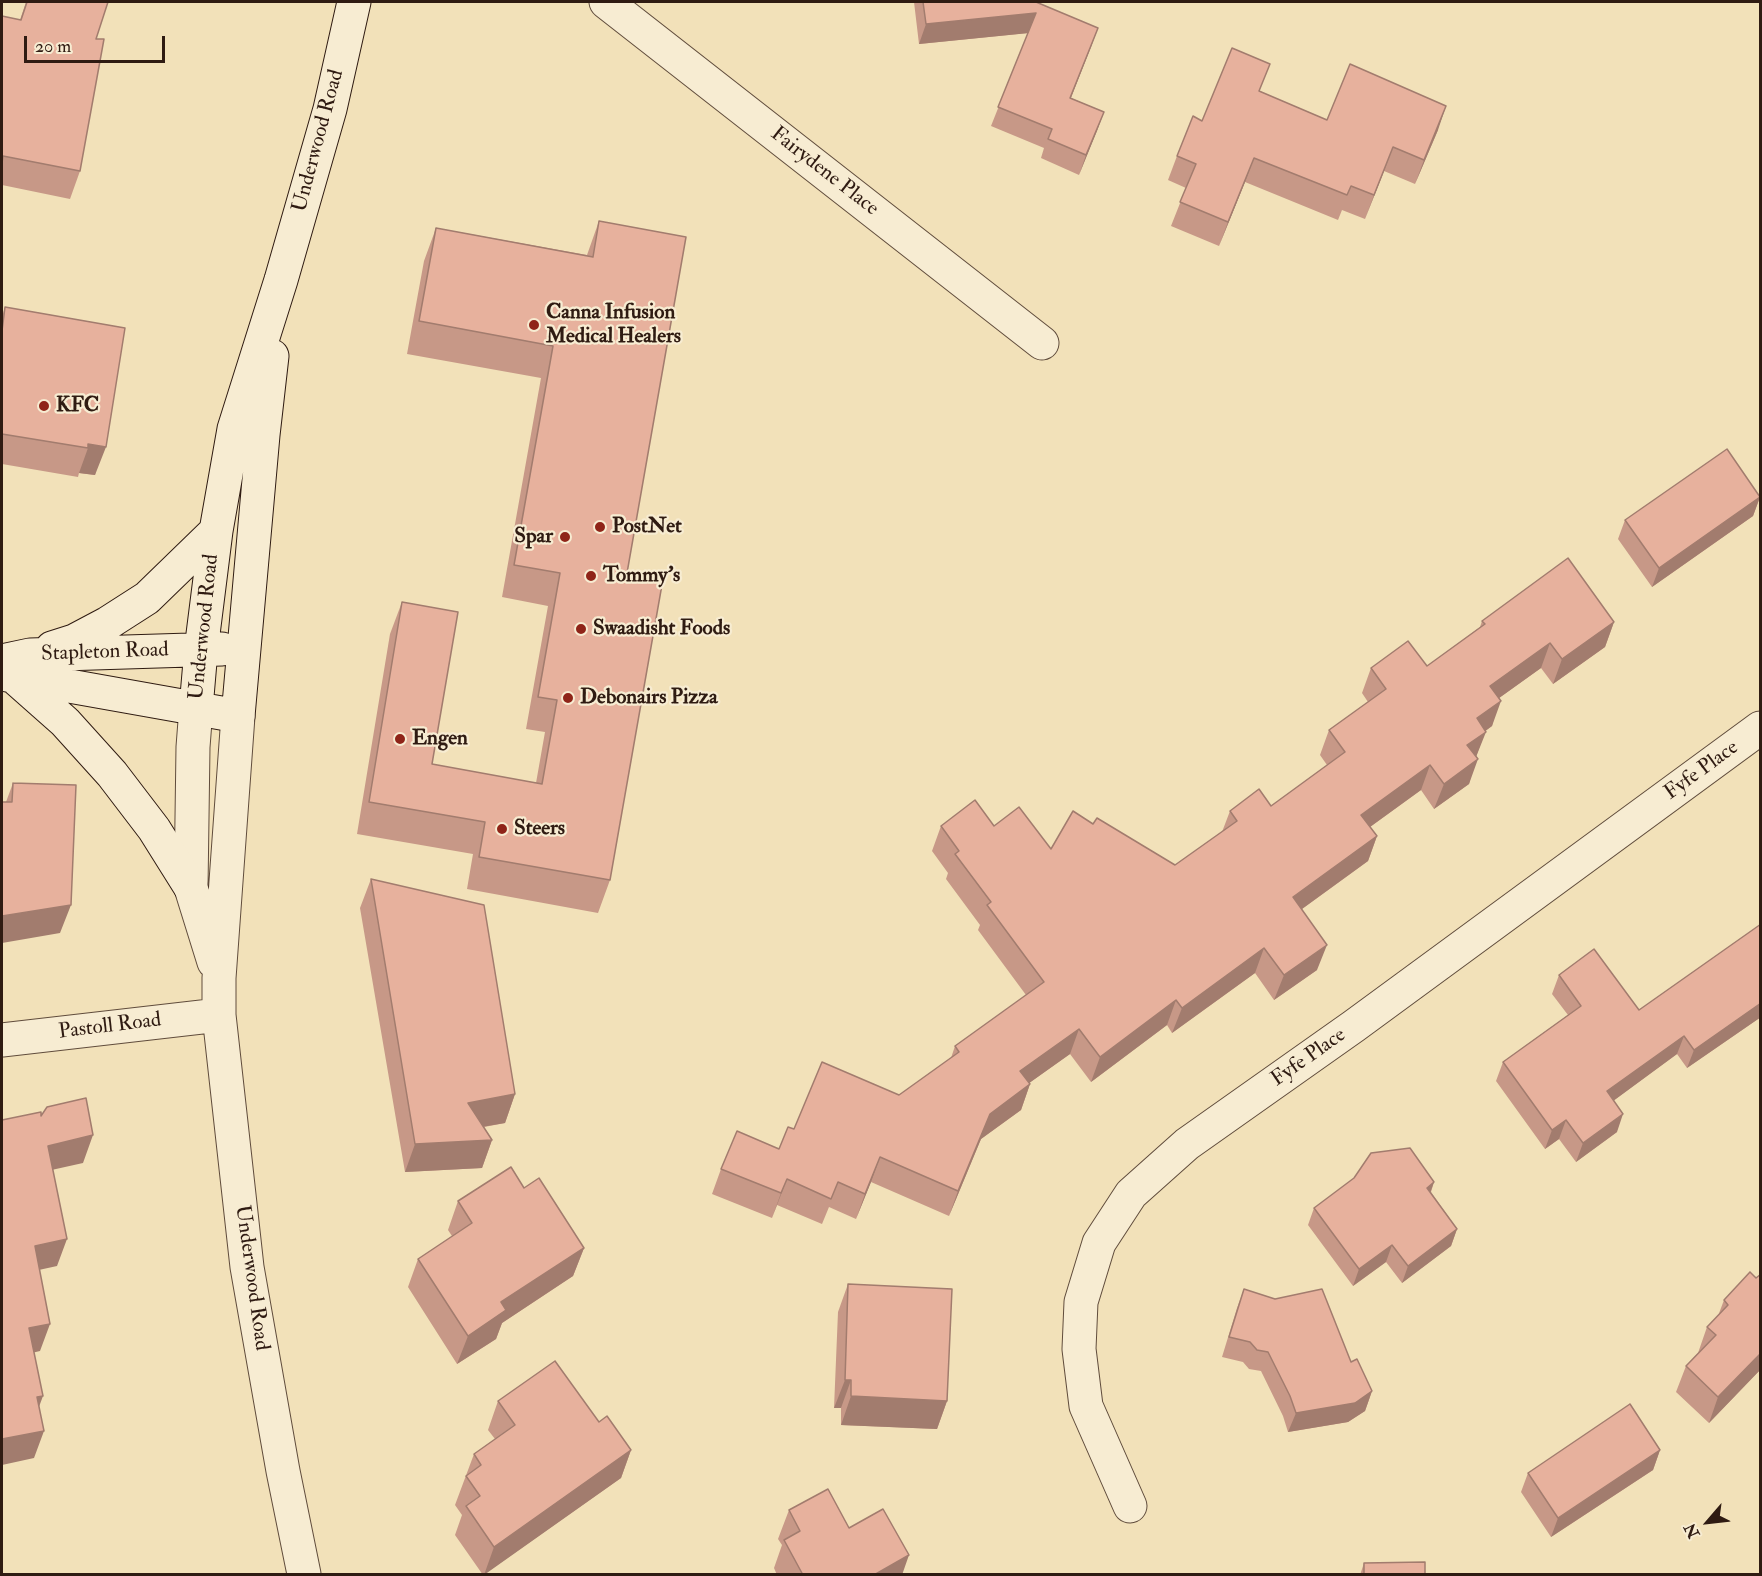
<!DOCTYPE html>
<style>
body{margin:0}
#map{position:relative;width:1762px;height:1576px;overflow:hidden;background:#f2e1b9;font-family:"IM FELL Double Pica",serif}
canvas{display:block}
.frame{position:absolute;inset:0;border:3px solid #2f1b12;pointer-events:none}
.north{position:absolute;left:1678px;top:1492px;width:60px;height:60px;-webkit-text-stroke:4px #f7ecd2;paint-order:stroke;rotate:242deg;font-size:16px;font-weight:700;line-height:24px;text-align:center;color:#2f1b12}
.north::after{content:'';display:block;margin:auto;width:21px;height:27px;background:#2f1b12;clip-path:polygon(50% 0,100% 100%,50% 72%,0 100%)}
.scale{position:absolute;left:24px;top:36px;width:141px;height:27px;box-sizing:border-box;border:3px solid #2f1b12;border-top:0;padding-left:8px;font-size:18px;line-height:21px;white-space:nowrap;color:#2f1b12;-webkit-text-stroke:4px #f7ecd2;paint-order:stroke}
</style>
<div id="map">
<canvas width="1762" height="1576"></canvas>
<div class="frame"></div>
<div class="north">N</div>
<div class="scale">20 m</div>
</div>
<script>
const g = document.querySelector('canvas').getContext('2d');
g.lineJoin = 'round';
const poly = rows => new Path2D(rows.map(r => 'M' + r).join(''));
function trace(path, color, width, dash) { g.strokeStyle = color; g.lineWidth = width; g.lineCap = dash ? 'butt' : 'round'; g.setLineDash(dash || []); g.stroke(path); }
function fillPath(path, color) { g.fillStyle = color; g.fill(path, 'evenodd'); }
function drawText(font, color, halo, rows, align = 'center') {
  g.font = font + ' "IM FELL Double Pica",serif'; g.lineWidth = 4.5; g.setLineDash([]); g.textBaseline = 'middle'; g.strokeStyle = halo; g.fillStyle = color; for (const [text, x, y, turn = 0] of rows) {
    g.save(); g.translate(x, y); g.rotate((+turn || 0) * Math.PI / 180); g.textAlign = isNaN(turn) ? turn : align; if (halo) g.strokeText(text, 0, 0); g.fillText(text, 0, 0); g.restore();
  }
}
const minor = poly([
 [606,2,1042,343],
 [196,708,193,747,191,888,214,962],
 [238,716,219,978,219,1015,247,1267,283,1471,304,1574],
 [2,1040,219,1015],
 [1130,1506,1086,1406,1079,1349,1081,1302,1099,1243,1131,1194,1187,1144,1354,1026,1760,728]
]);
const secondary = poly([
 [52,648,74,641,108,623,147,598,216,531],
 [2,661,30,655,222,649],
 [2,674,238,716,263,435,272,356],
 [13,676,65,722,112,774,154,829,191,888],
 [196,708,201,650,216,531,234,429,281,280,330,109,354,2]
]);
trace(minor, '#604c3c', 35);
trace(secondary, '#2f1b12', 35);
trace(minor, '#f7ecd2', 33);
trace(secondary, '#f7ecd2', 33);
fillPath(poly([
 [26,2,108,2,96,39,80,171,70,199,2,185,2,16,20,20],
 [914,2,1036,2,1098,28,1071,98,1104,112,1079,175,1041,158,1044,148,991,126,1028,33,919,44],
 [1260,92,1327,120,1438,130,1415,184,1384,171,1365,219,1342,210,1338,220,1245,182,1219,246,1171,226,1186,188,1168,180,1177,156,1202,121],
 [599,221,627,573,610,880,598,913,467,889,473,854,357,834,390,634,402,602,432,764,536,783,545,732,526,729,548,606,502,597,541,378,407,354,424,261,436,228,587,255],
 [5,307,125,328,95,475,79,473,78,477,2,464,2,317],
 [1760,497,1753,516,1652,587,1618,539,1625,520],
 [1482,621,1614,622,1605,647,1553,684,1541,668,1499,698,1492,726,1485,731,1476,757,1469,784,1434,809,1421,790,1370,827,1377,836,1368,861,1302,909,1317,970,1274,1000,1255,973,1172,1033,1167,1025,1091,1082,1070,1054,1029,1083,1030,1084,1021,1110,981,1139,949,1216,871,1182,856,1219,829,1207,822,1224,777,1205,772,1218,712,1194,721,1169,779,1149,794,1129,899,1095,951,1058,955,1046,1026,995,978,930,980,925,946,879,948,873,932,851,941,826,994,826,1051,849,1093,824,1175,865,1222,832,1230,811,1271,806,1327,765,1320,755,1329,730,1368,702,1362,693,1371,668,1427,666,1480,627],
 [13,783,60,933,6,802],
 [371,879,515,1094,505,1123,484,1127,492,1140,482,1168,405,1172,360,908],
 [1761,924,1761,1017,1687,1068,1677,1054,1614,1100,1617,1132,1576,1162,1559,1139,1545,1149,1496,1081,1503,1062,1568,1015,1552,994,1559,975,1639,1010],
 [1434,1182,1431,1192,1457,1229,1451,1246,1402,1283,1386,1262,1353,1286,1308,1225,1314,1208],
 [524,1188,584,1248,573,1276,502,1323,496,1339,457,1364,408,1287,418,1259,452,1236,448,1230,458,1201],
 [1761,1274,1761,1369,1709,1423,1676,1392,1686,1366,1698,1353,1707,1327,1718,1316,1724,1300,1756,1278],
 [848,1284,947,1401,937,1429,841,1425,841,1408,834,1408,838,1312],
 [1244,1289,1351,1362,1372,1391,1365,1411,1348,1422,1288,1432,1283,1416,1261,1371,1249,1369,1243,1362,1222,1357,1237,1308],
 [498,1401,599,1422,631,1450,621,1478,483,1575,455,1535,462,1515,455,1505,474,1454,495,1439,488,1430],
 [1660,1450,1653,1470,1551,1537,1521,1492,1528,1473],
 [789,1510,849,1528,902,1575,777,1575,774,1568,782,1545,778,1539],
 [1364,1563,1425,1575,1360,1575]
]), '#c79887');
fillPath(poly([
 [1036,13,1029,33,919,44,926,24],
 [1098,28,1091,47,1063,117,1070,98],
 [1446,106,1438,130,1415,184,1424,160],
 [1104,112,1097,131,1079,175,1086,155],
 [1393,147,1384,171,1365,219,1374,195],
 [1254,158,1245,182,1219,246,1228,222],
 [88,444,106,447,95,475,79,473,88,448],
 [1760,497,1753,516,1652,587,1659,568],
 [1614,622,1605,647,1553,684,1562,659],
 [1550,643,1541,668,1481,711,1490,686],
 [1501,701,1492,726,1468,744,1477,718],
 [1486,732,1476,757,1467,745],
 [1478,759,1469,784,1434,809,1444,784],
 [1430,765,1421,790,1352,840,1361,815],
 [1377,836,1368,861,1284,922,1293,897],
 [71,905,60,933,2,943,2,916],
 [1327,945,1317,970,1274,1000,1284,975],
 [1264,948,1255,973,1172,1033,1182,1008],
 [1761,992,1761,1017,1687,1068,1694,1050],
 [1176,1000,1167,1025,1091,1082,1100,1057],
 [1079,1029,1070,1054,1011,1096,1020,1071],
 [1684,1036,1677,1054,1601,1110,1607,1091],
 [1030,1084,1021,1110,981,1139,949,1216,958,1191,990,1114],
 [515,1094,505,1123,458,1131,468,1103],
 [1623,1114,1617,1132,1576,1162,1583,1143],
 [1566,1120,1559,1139,1545,1149,1552,1130],
 [93,1135,83,1163,38,1173,48,1146],
 [492,1140,482,1168,405,1172,415,1144],
 [880,1157,871,1182,856,1219,865,1194],
 [787,1179,772,1218,781,1193],
 [1434,1182,1428,1199,1427,1188],
 [1457,1229,1451,1246,1402,1283,1408,1266],
 [67,1239,57,1266,25,1273,35,1246],
 [1392,1245,1386,1262,1353,1286,1359,1269],
 [584,1248,573,1276,502,1323,496,1339,457,1364,468,1336,501,1302],
 [50,1324,40,1351,19,1356,29,1328],
 [1761,1353,1761,1369,1709,1423,1718,1397],
 [845,1380,851,1380,841,1408,834,1408],
 [1372,1391,1365,1411,1348,1422,1288,1432,1296,1413],
 [43,1396,33,1423,37,1397],
 [851,1396,947,1401,937,1429,841,1425],
 [44,1431,34,1458,2,1465,2,1439],
 [631,1450,621,1478,484,1575,494,1547],
 [1660,1450,1653,1470,1551,1537,1558,1518],
 [909,1555,902,1575,874,1575]
]), '#a27c6e');
const building = poly([
 [27,2,108,2,96,39,104,39,80,171,3,156,2,163,2,16,21,20,27,2],
 [923,2,1036,2,1098,28,1070,98,1104,112,1086,155,1048,139,1052,129,998,107,1036,13,926,24,923,2],
 [1232,48,1270,64,1259,91,1327,120,1350,64,1446,106,1424,160,1393,147,1374,195,1351,186,1347,195,1254,158,1228,222,1180,202,1196,164,1177,156,1193,116,1202,121,1232,48],
 [599,221,686,237,627,573,663,579,610,880,479,857,485,822,369,802,402,602,458,612,432,764,542,784,557,700,538,697,560,573,514,565,553,346,419,321,436,228,593,257,599,221],
 [5,307,125,328,106,447,88,444,88,448,2,434,2,331,5,307],
 [1727,449,1760,497,1659,568,1625,520,1727,449],
 [1568,558,1614,622,1562,659,1550,643,1490,686,1501,701,1477,718,1486,732,1467,745,1478,759,1444,784,1430,765,1361,815,1377,836,1293,897,1327,945,1284,975,1264,948,1182,1008,1176,1000,1100,1057,1079,1029,1020,1071,1030,1084,990,1114,958,1191,880,1157,865,1194,838,1182,831,1199,787,1179,781,1193,721,1169,737,1131,779,1149,788,1127,794,1129,822,1062,899,1095,959,1052,955,1046,1044,982,987,905,991,902,955,854,959,851,941,826,975,800,994,826,1019,807,1051,849,1073,811,1093,824,1097,818,1175,865,1237,821,1230,811,1259,789,1271,806,1345,752,1329,730,1386,689,1371,668,1408,641,1427,666,1485,624,1482,621,1568,558],
 [13,783,76,785,71,905,2,916,2,802,12,802,13,783],
 [371,879,484,905,515,1094,468,1103,492,1140,415,1144,371,879],
 [1761,924,1761,1003,1694,1050,1684,1036,1607,1091,1623,1114,1583,1143,1566,1120,1552,1130,1503,1062,1581,1006,1559,975,1594,949,1639,1010,1761,924],
 [86,1098,93,1135,48,1146,67,1239,35,1246,50,1324,29,1328,43,1396,37,1397,44,1431,2,1439,2,1120,41,1112,41,1116,47,1107,86,1098],
 [1410,1148,1434,1182,1427,1188,1457,1229,1408,1266,1392,1245,1359,1269,1314,1208,1354,1178,1371,1153,1410,1148],
 [511,1167,524,1188,539,1178,584,1248,501,1302,506,1310,468,1336,418,1259,472,1223,458,1201,511,1167],
 [1750,1272,1756,1278,1761,1274,1761,1353,1718,1397,1686,1366,1716,1335,1707,1327,1728,1305,1724,1300,1750,1272],
 [848,1284,952,1289,947,1401,851,1396,851,1380,845,1380,848,1284],
 [1244,1289,1275,1299,1322,1289,1351,1362,1357,1359,1372,1391,1355,1403,1296,1413,1290,1396,1268,1352,1257,1350,1250,1342,1229,1337,1244,1289],
 [555,1361,599,1422,607,1416,631,1450,494,1547,466,1506,480,1496,466,1476,481,1465,474,1454,515,1425,498,1401,555,1361],
 [1630,1404,1660,1450,1558,1518,1528,1473,1630,1404],
 [828,1489,849,1528,883,1509,909,1555,874,1575,803,1575,784,1540,800,1531,789,1510,828,1489],
 [1425,1562,1425,1575,1364,1575,1364,1563,1425,1562]
]);
fillPath(building, '#e7b19d');
trace(building, '#a27c6e', 1.5);
for (const [x, y, r, color] of [
 [534,325,6,"#8f2418"],
 [44,406,6,"#8f2418"],
 [600,527,6,"#8f2418"],
 [565,537,6,"#8f2418"],
 [591,576,6,"#8f2418"],
 [581,629,6,"#8f2418"],
 [568,698,6,"#8f2418"],
 [400,739,6,"#8f2418"],
 [502,829,6,"#8f2418"]
]) { const dot = new Path2D(); dot.arc(x, y, r, 0, 2 * Math.PI); g.fillStyle = color; g.fill(dot); trace(dot, '#f7ecd2', 2); }
drawText('21px', '#2f1b12', '#f7ecd2', [
 ["Underwood Road",319,141,-75],
 ["Fairydene Place",824,172,38],
 ["Underwood Road",205,627,-84],
 ["Stapleton Road",105,653,-2],
 ["Fyfe Place",1702,771,-36],
 ["Pastoll Road",110,1027,-7],
 ["Fyfe Place",1309,1058,-35],
 ["Underwood Road",251,1278,82]
]);
drawText('bold 21px', '#2f1b12', '#f7ecd2', [
 ["Canna Infusion",546,313],
 ["Medical Healers",546,337],
 ["KFC",56,406],
 ["PostNet",612,527],
 ["Spar",553,537,"right"],
 ["Tommy's",603,576],
 ["Swaadisht Foods",593,629],
 ["Debonairs Pizza",580,698],
 ["Engen",412,739],
 ["Steers",514,829]
], 'left');
</script>
